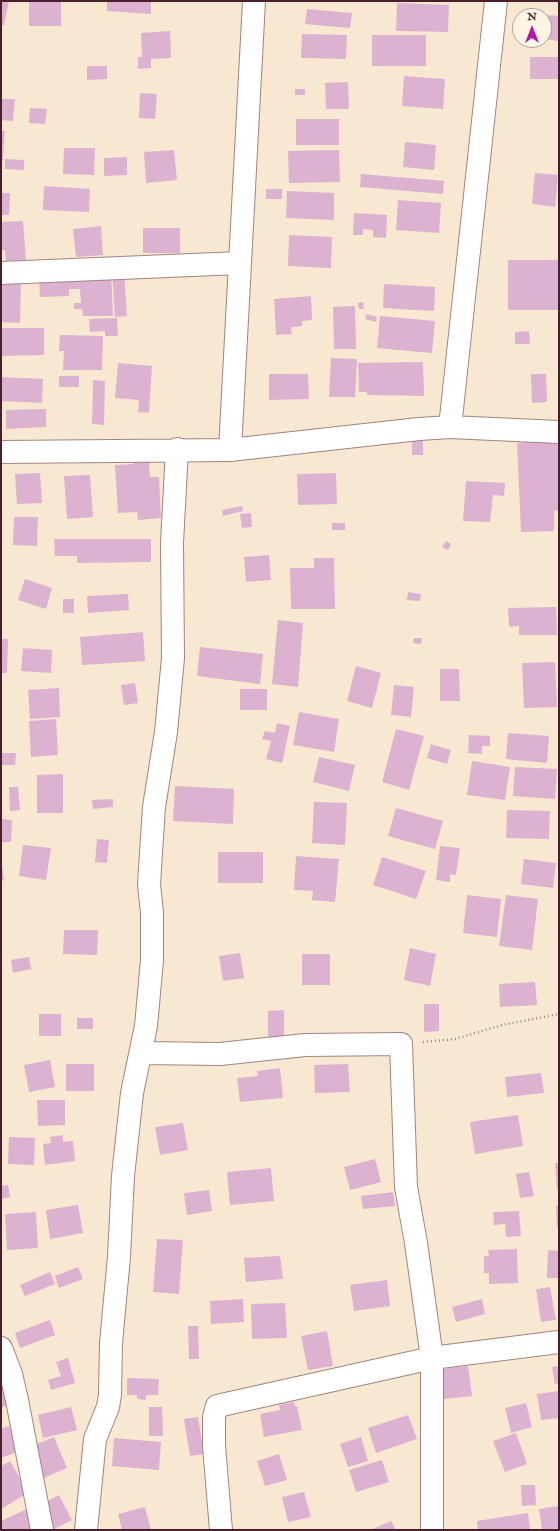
<!DOCTYPE html>
<style>
body{margin:0}
#map{position:relative;width:560px;height:1531px;overflow:hidden;background:#f8e8d2;font-family:"IM FELL English",serif}
canvas{display:block}
.frame{position:absolute;inset:0;border:2px solid #4a1f2b;pointer-events:none}
.north{position:absolute;left:512px;top:8px;width:40px;height:40px;box-sizing:border-box;background:#fcf5e5;border:1px solid #b59f9b;border-radius:50%;rotate:0deg;font-size:11px;font-weight:700;line-height:16px;text-align:center;color:#4a1f2b}
.north::after{content:'';display:block;margin:auto;width:14px;height:18px;background:#b5179e;clip-path:polygon(50% 0,100% 100%,50% 72%,0 100%)}
</style>
<div id="map">
<canvas width="560" height="1531"></canvas>
<div class="frame"></div>
<div class="north">N</div>
</div>
<script>
const g = document.querySelector('canvas').getContext('2d');
g.lineJoin = 'round';
function fillPath(path, color) { g.fillStyle = color; g.fill(path, 'evenodd'); }
const poly = rows => new Path2D(rows.map(r => 'M' + r).join(''));
function trace(path, color, width, dash) { g.strokeStyle = color; g.lineWidth = width; g.lineCap = dash ? 'butt' : 'round'; g.setLineDash(dash || []); g.stroke(path); }
fillPath(poly([
 [1,1,9,1,4,25,1,25],
 [29,1,61,1,61,26,29,26],
 [107,1,151,1,151,14,107,11],
 [397,3,449,5,448,32,396,31],
 [307,9,352,13,350,28,305,24],
 [534,14,559,16,559,41,544,39,544,16,534,16],
 [170,31,171,58,151,59,151,68,138,69,138,57,142,57,141,33],
 [302,34,347,35,346,59,301,58],
 [372,35,426,35,426,66,372,66],
 [530,57,559,57,559,79,530,79],
 [87,66,107,66,107,79,87,80],
 [404,76,445,79,443,109,402,106],
 [348,82,349,109,326,109,325,83],
 [295,89,305,89,305,95,295,95],
 [140,93,157,94,155,119,139,118],
 [1,99,15,99,13,121,1,120],
 [30,108,47,109,45,124,29,123],
 [296,119,339,119,339,145,296,145],
 [1,131,5,131,2,167,1,167],
 [405,142,436,145,434,170,403,167],
 [64,148,95,148,94,175,63,174],
 [174,150,177,180,146,183,144,152],
 [339,150,340,182,289,183,288,151],
 [127,157,127,175,104,176,104,158],
 [5,159,24,160,24,170,5,169],
 [535,173,558,175,555,207,532,204],
 [361,174,444,181,443,194,360,187],
 [44,186,90,189,89,212,43,210],
 [266,189,282,189,282,199,266,199],
 [287,191,334,193,334,220,286,218],
 [1,193,10,193,9,215,1,215],
 [398,200,441,203,439,233,396,230],
 [354,213,387,215,386,238,373,237,373,230,363,229,363,235,353,235],
 [23,221,26,260,6,261,5,250,1,250,1,222],
 [101,226,103,255,76,257,73,229],
 [143,228,180,228,180,253,143,253],
 [289,235,332,237,331,268,288,266],
 [508,260,559,260,559,310,508,310],
 [111,270,113,316,83,316,82,309,74,309,74,303,81,303,80,289,69,289,69,296,40,297,39,280],
 [112,272,124,272,127,316,115,317],
 [1,275,21,276,20,323,1,322],
 [384,284,435,287,434,311,383,308],
 [311,296,312,320,302,321,302,326,291,327,292,334,276,335,274,299],
 [363,302,364,309,359,309,358,303],
 [355,306,356,349,334,349,333,307],
 [367,314,377,317,376,322,365,319],
 [380,316,435,321,432,353,377,348],
 [117,318,118,336,105,336,105,331,90,332,89,319],
 [1,328,44,328,44,355,1,356],
 [529,331,530,344,515,344,515,332],
 [60,335,103,336,102,370,63,370,64,351,59,351],
 [331,358,357,359,355,397,329,397],
 [423,362,424,396,367,395,367,392,359,392,358,363],
 [118,363,152,366,149,413,138,412,139,400,115,398],
 [269,374,308,374,309,399,269,400],
 [531,374,546,374,547,402,532,403],
 [59,376,79,376,79,387,59,387],
 [1,377,43,379,42,403,1,401],
 [93,380,105,381,104,425,92,424],
 [46,409,46,427,6,429,6,410],
 [412,436,423,436,423,455,412,455],
 [559,441,559,510,554,511,554,531,521,532,517,443],
 [149,458,150,477,159,477,161,518,138,520,137,512,118,513,115,465,134,464,134,459],
 [40,473,42,503,17,504,15,474],
 [336,473,337,504,298,505,297,474],
 [90,475,93,517,67,519,64,476],
 [466,481,505,483,504,496,493,495,490,522,463,521],
 [242,506,243,511,223,516,222,510],
 [251,513,252,527,242,528,240,514],
 [14,517,38,517,37,546,13,545],
 [332,523,345,523,345,530,332,530],
 [54,539,151,539,151,562,77,563,77,556,55,556],
 [446,541,451,544,448,550,442,547],
 [269,555,271,580,246,582,244,557],
 [314,558,334,558,335,609,291,609,290,568,314,568],
 [25,579,52,588,46,609,18,600],
 [408,592,421,594,420,601,407,600],
 [128,594,129,610,88,613,87,596],
 [63,599,74,599,74,613,63,613],
 [556,607,557,635,519,635,519,626,509,627,508,608],
 [278,620,303,623,298,687,272,684],
 [143,632,145,661,82,665,80,637],
 [414,638,422,638,421,644,413,643],
 [1,639,8,639,7,673,1,673],
 [200,647,263,654,260,684,197,676],
 [23,648,52,650,51,673,21,671],
 [555,662,557,707,524,708,522,663],
 [356,666,381,673,372,708,347,701],
 [440,669,459,669,460,701,440,701],
 [135,683,138,703,124,705,121,685],
 [394,685,414,687,411,717,391,715],
 [59,688,60,717,30,719,28,690],
 [240,689,267,689,267,710,240,710],
 [299,712,339,719,334,752,293,745],
 [56,719,58,755,31,757,29,721],
 [277,723,290,726,282,763,266,759,271,741,262,739,265,731,275,733],
 [396,729,424,736,409,790,382,782],
 [508,733,549,736,547,763,506,759],
 [469,735,490,736,490,746,482,746,482,754,468,753],
 [431,744,451,750,447,764,427,758],
 [1,753,16,753,15,765,1,765],
 [319,757,355,765,349,791,313,782],
 [472,761,510,767,505,800,467,795],
 [515,767,557,769,555,799,513,796],
 [63,774,63,813,37,813,37,775],
 [175,786,234,789,233,824,173,821],
 [9,787,18,787,20,810,10,811],
 [113,799,113,807,93,809,92,800],
 [314,802,347,803,345,845,312,843],
 [396,808,443,821,435,849,388,836],
 [507,810,550,811,549,839,506,838],
 [1,819,12,820,11,842,1,842],
 [97,839,109,840,107,863,95,862],
 [23,845,51,848,46,880,19,876],
 [440,846,460,848,456,875,450,874,450,882,436,880],
 [218,852,263,852,263,883,218,883],
 [296,856,339,859,335,902,312,900,313,891,294,890],
 [1,857,4,880,1,881],
 [382,857,426,871,416,899,373,885],
 [524,859,556,863,553,888,521,884],
 [467,895,501,899,497,937,463,933],
 [506,895,538,899,532,950,499,946],
 [64,930,98,930,97,955,63,954],
 [410,948,436,954,430,986,404,980],
 [240,953,244,978,223,981,219,956],
 [302,954,330,954,330,985,302,985],
 [29,957,31,969,13,973,11,960],
 [535,982,537,1005,500,1007,499,984],
 [424,1004,439,1004,439,1031,424,1032],
 [284,1010,284,1037,268,1037,268,1011],
 [39,1014,61,1014,61,1036,39,1036],
 [77,1018,93,1018,93,1029,77,1029],
 [50,1060,55,1087,29,1092,24,1065],
 [66,1064,94,1064,94,1091,66,1091],
 [348,1064,350,1092,315,1093,314,1065],
 [280,1068,283,1098,240,1102,237,1078,258,1076,257,1071],
 [541,1073,544,1093,507,1097,505,1077],
 [37,1100,65,1100,65,1125,38,1126],
 [518,1115,523,1146,475,1154,470,1122],
 [183,1123,188,1150,160,1155,155,1127],
 [63,1135,63,1142,73,1141,75,1161,45,1165,43,1144,51,1143,50,1137],
 [9,1137,35,1138,34,1165,8,1164],
 [375,1159,381,1182,350,1190,344,1167],
 [555,1163,559,1163,559,1189,557,1189],
 [271,1168,274,1201,230,1205,227,1172],
 [529,1172,534,1196,520,1198,516,1174],
 [8,1185,10,1197,1,1199,1,1186],
 [209,1190,212,1211,187,1215,184,1193],
 [393,1192,395,1206,363,1209,361,1196],
 [78,1205,83,1233,50,1239,46,1210],
 [556,1206,559,1206,559,1227,557,1228],
 [519,1211,521,1236,506,1237,505,1224,494,1225,493,1212],
 [36,1212,38,1248,7,1250,5,1214],
 [157,1239,183,1240,179,1294,153,1292],
 [517,1249,518,1283,489,1284,489,1273,484,1273,484,1256,489,1256,488,1250],
 [548,1250,559,1251,559,1278,547,1278],
 [280,1256,283,1279,246,1282,244,1258],
 [78,1267,83,1279,59,1288,55,1276],
 [50,1272,55,1284,25,1296,20,1285],
 [387,1280,390,1306,354,1311,350,1285],
 [550,1287,556,1320,541,1322,536,1289],
 [243,1299,244,1322,211,1324,210,1301],
 [482,1299,485,1314,456,1322,452,1307],
 [285,1303,287,1338,252,1339,251,1304],
 [50,1320,55,1335,20,1348,15,1333],
 [188,1326,198,1326,199,1359,189,1359],
 [327,1331,333,1366,308,1370,301,1336],
 [68,1358,75,1383,51,1390,48,1380,61,1376,56,1362],
 [468,1366,472,1396,444,1399,440,1369],
 [559,1366,559,1383,555,1384,552,1367],
 [127,1378,159,1379,158,1395,146,1395,146,1400,137,1399,137,1395,127,1395],
 [7,1380,16,1401,1,1408,1,1382],
 [559,1391,559,1418,541,1420,537,1394],
 [294,1402,295,1406,297,1406,302,1430,264,1437,260,1414,280,1410,279,1405],
 [526,1403,532,1427,511,1433,505,1408],
 [71,1407,77,1430,43,1438,38,1415],
 [149,1407,162,1407,163,1436,149,1436],
 [408,1415,417,1439,376,1453,368,1428],
 [198,1417,204,1454,190,1456,184,1419],
 [9,1426,19,1451,1,1458,1,1429],
 [516,1433,527,1464,505,1472,493,1441],
 [54,1437,67,1468,44,1478,30,1447],
 [361,1437,368,1461,348,1467,340,1444],
 [114,1438,161,1442,159,1470,112,1466],
 [279,1454,287,1480,265,1486,257,1461],
 [382,1460,389,1482,356,1492,349,1470],
 [10,1461,28,1493,1,1509,1,1466],
 [521,1485,535,1485,536,1505,522,1506],
 [304,1492,311,1517,288,1522,282,1497],
 [59,1495,72,1520,52,1530,38,1506],
 [559,1506,559,1530,542,1530,539,1509],
 [145,1507,151,1530,122,1530,118,1514],
 [29,1508,39,1530,1,1530,1,1521],
 [528,1513,530,1530,478,1530,477,1521],
 [391,1521,396,1530,370,1530]
]), '#ddb1d0');
const minor = poly([
 [1,273,240,263],
 [450,427,496,1],
 [230,450,254,1],
 [1,452,230,450,419,429,450,427,559,432],
 [142,1053,220,1054,305,1045,401,1044,406,1187,416,1243,432,1358,217,1406,214,1417,214,1446,221,1530],
 [1,1348,11,1374,17,1400,42,1530],
 [86,1530,95,1439,108,1407,110,1395,111,1343,119,1257,123,1176,132,1093,146,1026,152,960,152,913,149,884,154,807,166,732,173,658,172,543,177,449],
 [432,1530,432,1358,559,1342]
]);
trace(minor, '#a1847e', 24);
trace(poly([
 [423,1042,455,1039,502,1025,559,1014]
]), '#a1847e', 2.5, [1, 3]);
trace(minor, '#fff', 22);
</script>
